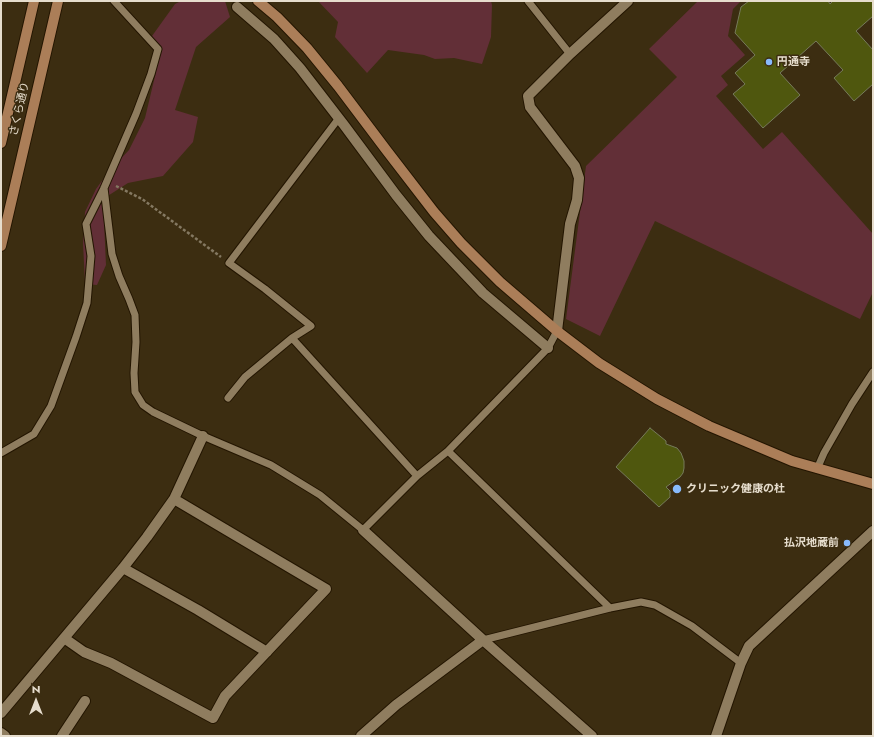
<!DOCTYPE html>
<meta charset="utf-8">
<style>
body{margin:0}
#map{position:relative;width:874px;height:737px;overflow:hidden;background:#3c2d11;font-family:Jost,sans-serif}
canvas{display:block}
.frame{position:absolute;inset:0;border:2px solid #e6ddcd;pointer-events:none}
.north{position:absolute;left:16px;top:681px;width:40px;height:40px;-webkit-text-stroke:3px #3c2d11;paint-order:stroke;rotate:0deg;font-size:11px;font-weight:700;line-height:16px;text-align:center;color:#e6ddcd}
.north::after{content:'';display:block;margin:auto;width:14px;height:18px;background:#e6ddcd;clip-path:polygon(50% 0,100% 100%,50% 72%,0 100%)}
</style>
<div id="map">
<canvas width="874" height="737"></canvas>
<div class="frame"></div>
<div class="north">N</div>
</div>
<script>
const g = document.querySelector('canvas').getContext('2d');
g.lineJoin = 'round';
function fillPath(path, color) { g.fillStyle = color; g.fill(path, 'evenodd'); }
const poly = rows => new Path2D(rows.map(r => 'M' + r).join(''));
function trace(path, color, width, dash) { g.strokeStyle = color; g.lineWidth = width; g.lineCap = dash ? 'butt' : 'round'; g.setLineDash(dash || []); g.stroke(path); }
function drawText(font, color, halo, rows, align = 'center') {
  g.font = font + ' Jost,"Noto Sans JP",sans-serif'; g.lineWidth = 3; g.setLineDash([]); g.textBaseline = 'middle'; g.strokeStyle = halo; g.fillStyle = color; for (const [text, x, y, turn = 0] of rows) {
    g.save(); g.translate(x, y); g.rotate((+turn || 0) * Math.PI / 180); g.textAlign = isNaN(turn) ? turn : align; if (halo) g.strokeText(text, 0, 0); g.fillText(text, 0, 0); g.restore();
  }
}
fillPath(poly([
 [181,1,225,1,230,17,196,47,175,110,198,117,193,142,163,176,128,183,103,199,106,265,97,285,85,284,83,243,85,212,96,189,109,171,129,150,145,118,156,72,152,36,175,4],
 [318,1,491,1,492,5,491,37,482,64,454,58,435,59,424,55,388,50,367,73,335,37,338,22],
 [698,1,741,1,733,9,728,36,745,55,721,76,728,85,716,96,763,149,782,132,873,234,873,292,860,319,655,221,600,336,566,319,586,166,677,77,649,49]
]), '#622f37');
const building = poly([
 [749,1,828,1,830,4,833,1,873,1,873,16,856,31,873,50,873,84,854,101,834,78,843,70,816,41,780,73,800,95,763,128,733,94,745,84,735,73,755,55,735,33,741,7,749,1],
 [650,428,666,441,666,444,677,448,681,453,684,461,684,468,683,473,680,477,666,487,670,491,670,497,659,507,616,467,650,428]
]);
fillPath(building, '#4f570e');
trace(building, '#767b5b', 1);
const lane = poly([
 [528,1,570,54],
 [104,188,112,254,119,276,129,299,135,315,136,342,134,373,135,392,143,405,153,412,203,436,271,465,320,495,363,530,417,476,448,451,548,348,557,331],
 [292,338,311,326,265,289,229,263,339,118],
 [228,398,245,377,292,338,417,476],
 [448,451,610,608],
 [1,453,34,434,51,406,76,337,87,303,91,256,86,224,104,188,136,114,151,74,158,49,114,1],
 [817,469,824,453,852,404,873,372],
 [483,640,610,608,641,602,655,605,692,626,741,663]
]);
const street = poly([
 [237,7,274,39,300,68,344,125,396,195,429,236,483,293,548,348],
 [557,331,570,224,577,200,579,178,575,166,530,107,528,96,570,54,628,1],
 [363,530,483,640,592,736],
 [123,568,198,610,267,652],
 [64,638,84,652,111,663,213,718,225,696,326,589,174,499],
 [1,713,123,568,147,537,174,499,203,436],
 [1,733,5,736],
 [62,736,85,701],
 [361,736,396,705,483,640],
 [716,736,741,663,749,646,873,531]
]);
const secondary = poly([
 [258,1,277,17,307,48,338,86,387,151,434,212,461,243,500,282,557,331,599,363,657,399,709,426,792,461,873,484],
 [1,143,34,1],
 [1,246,58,1]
]);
trace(lane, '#231500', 9);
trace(street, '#231500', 12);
trace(secondary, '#231500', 12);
trace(poly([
 [1,2,1,1],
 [116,186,142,199,221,257]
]), '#847861', 2.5, [3, 2]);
trace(lane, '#8f7d5f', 7);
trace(street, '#8f7d5f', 10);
trace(secondary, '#ab7e58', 10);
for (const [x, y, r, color] of [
 [769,62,4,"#88bafc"],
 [677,489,5,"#88bafc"],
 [847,543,4,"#88bafc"]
]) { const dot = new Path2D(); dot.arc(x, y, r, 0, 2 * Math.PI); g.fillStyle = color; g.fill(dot); trace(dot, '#3c2d11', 1.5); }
drawText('bold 11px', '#e6ddcd', '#3c2d11', [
 ["円通寺",777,62],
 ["クリニック健康の杜",686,489],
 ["払沢地蔵前",839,543,"right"]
], 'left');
drawText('11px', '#e6ddcd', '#3c2d11', [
 ["さくら通り",20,109,-77]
]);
</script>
